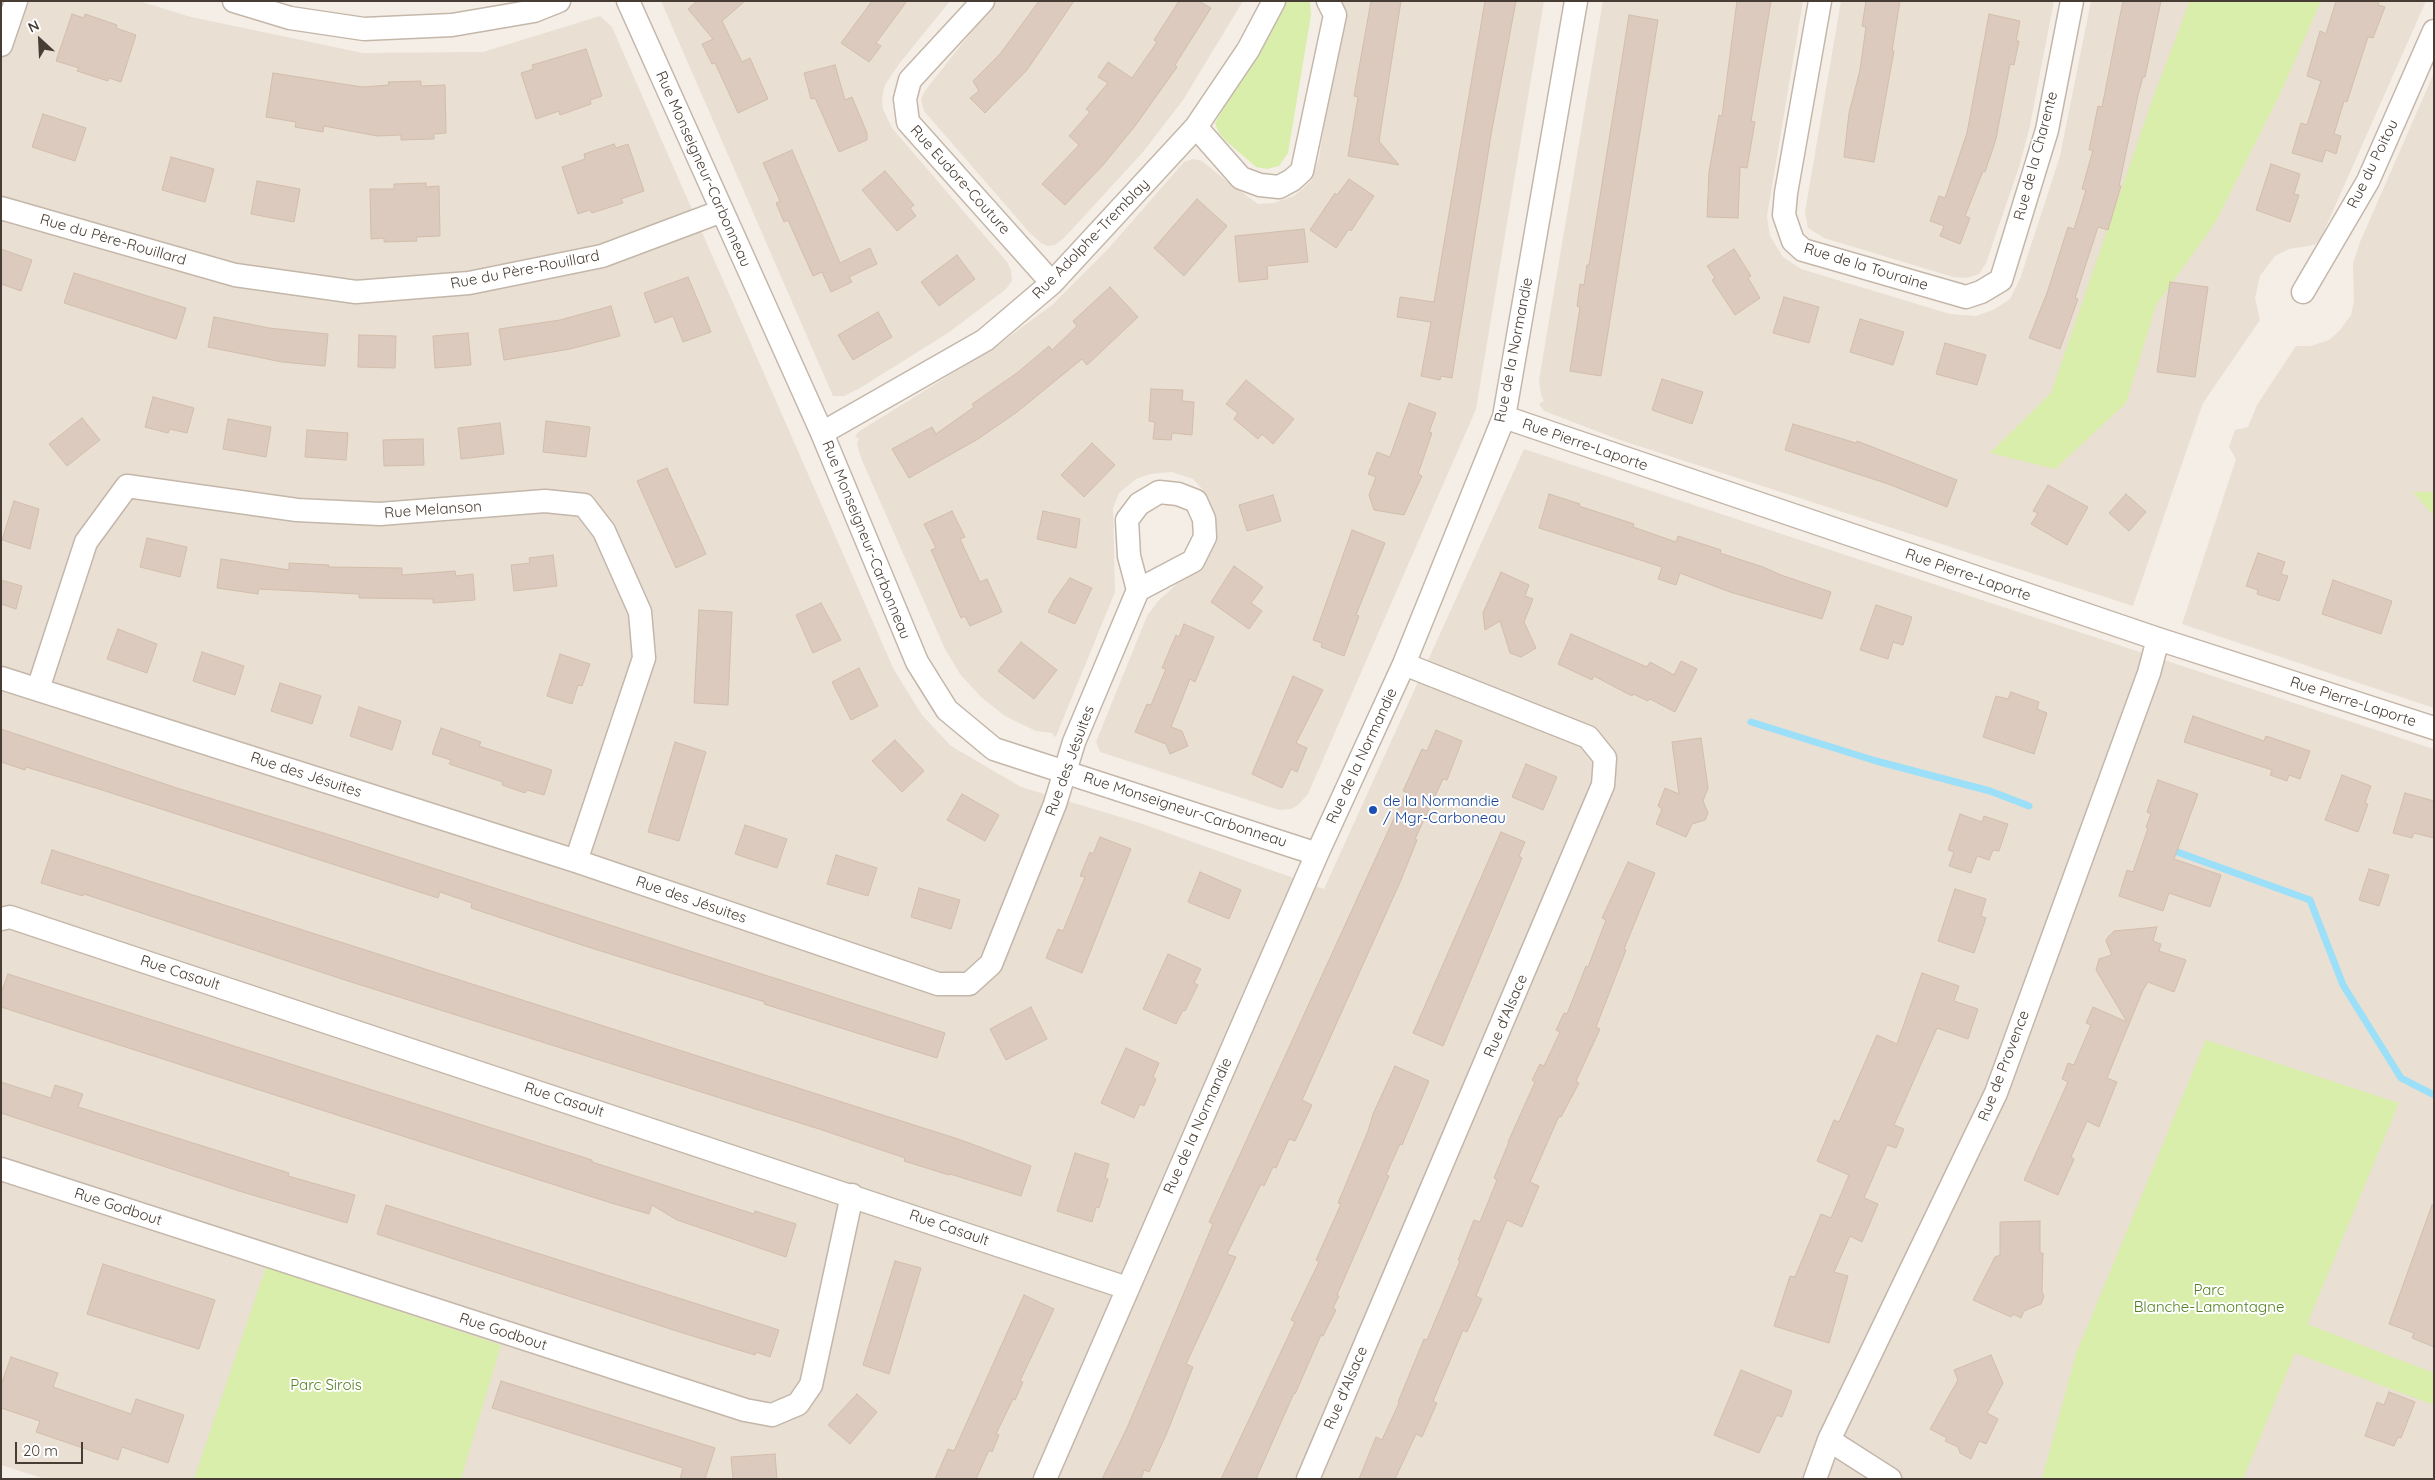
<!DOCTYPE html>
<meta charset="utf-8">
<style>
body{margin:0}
#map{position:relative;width:2435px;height:1480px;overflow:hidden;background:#f5eee6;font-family:Quicksand,sans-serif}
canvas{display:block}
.frame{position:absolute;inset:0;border:2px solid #483d34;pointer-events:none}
.north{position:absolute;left:15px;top:15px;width:50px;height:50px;-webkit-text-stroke:4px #fff;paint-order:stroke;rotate:335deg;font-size:14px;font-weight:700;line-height:20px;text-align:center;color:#483d34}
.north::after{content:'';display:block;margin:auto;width:18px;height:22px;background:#483d34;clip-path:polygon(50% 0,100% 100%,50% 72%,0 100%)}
.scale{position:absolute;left:15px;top:1442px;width:68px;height:22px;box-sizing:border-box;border:2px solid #483d34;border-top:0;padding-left:6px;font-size:15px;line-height:18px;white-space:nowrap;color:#483d34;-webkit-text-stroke:4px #fff;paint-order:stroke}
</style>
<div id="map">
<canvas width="2435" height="1480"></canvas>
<div class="frame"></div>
<div class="north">N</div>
<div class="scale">20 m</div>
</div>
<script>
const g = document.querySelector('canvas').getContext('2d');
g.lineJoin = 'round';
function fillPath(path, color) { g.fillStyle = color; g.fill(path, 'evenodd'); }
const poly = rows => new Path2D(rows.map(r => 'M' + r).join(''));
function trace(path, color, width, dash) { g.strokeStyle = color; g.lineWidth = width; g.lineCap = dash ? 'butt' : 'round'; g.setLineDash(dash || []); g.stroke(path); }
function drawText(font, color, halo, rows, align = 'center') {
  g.font = font + ' Quicksand,sans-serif'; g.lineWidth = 4; g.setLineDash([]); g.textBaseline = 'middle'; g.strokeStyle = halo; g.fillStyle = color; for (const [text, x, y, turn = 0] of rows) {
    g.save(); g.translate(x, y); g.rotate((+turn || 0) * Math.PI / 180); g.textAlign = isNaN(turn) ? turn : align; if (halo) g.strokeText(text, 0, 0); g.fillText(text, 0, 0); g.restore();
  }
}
fillPath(poly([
 [1,1,139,1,191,17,363,53,483,52,600,16,612,27,894,670,922,715,951,746,1021,787,1140,823,1324,889,1524,449,2434,749,2434,1479,45,1479,1,1465],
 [661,1,950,1,899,64,885,85,882,98,883,109,892,128,1007,262,1011,270,1012,281,1005,290,948,333,860,388,844,396,833,396],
 [996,1,1243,1,1183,100,1143,152,1064,238,1055,245,1048,246,1041,243,1029,232,924,111,921,100,923,94,931,83],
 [1342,1,1544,1,1476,409,1308,794,1298,805,1291,809,1279,810,1100,752,1096,742,1147,616,1158,601,1198,565,1216,534,1215,514,1206,493,1193,479,1172,472,1150,474,1136,479,1119,493,1113,508,1115,592,1056,736,1054,737,1052,733,1036,731,1005,716,981,697,960,674,945,649,861,458,857,443,859,439,855,437,858,432,998,345,1052,305,1108,249,1184,162,1193,159,1202,161,1224,179,1258,204,1273,203,1294,196,1311,181,1319,158,1343,6],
 [1603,1,1803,1,1767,216,1770,236,1783,257,1801,269,1950,314,1976,316,1995,309,2010,299,2020,279,2060,156,2091,1,2426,1,2320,240,2314,245,2289,249,2275,256,2260,276,2255,298,2260,320,2203,403,2133,606,1620,440,1544,411,1539,404,1544,401,1541,395,1539,380],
 [1841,1,2054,1,2029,130,2019,167,1986,263,1979,274,1967,278,1953,277,1824,238,1808,228,1805,212],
 [2434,73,2434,708,2182,624,2236,459,2229,447,2235,430,2248,427,2257,405,2296,346,2311,346,2329,340,2340,330,2351,315,2354,301,2353,264,2360,242]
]), '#e9dfd3');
fillPath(poly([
 [1287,1,1310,1,1311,15,1288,153,1279,166,1267,169,1256,167,1225,140,1219,133,1215,123],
 [2190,1,2321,1,2280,94,2215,223,2156,305,2126,403,2055,469,1990,453,2051,393,2153,98],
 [2413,492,2434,492,2434,516],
 [2206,1040,2399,1103,2307,1324,2434,1373,2434,1405,2295,1353,2243,1479,2042,1479,2076,1354],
 [266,1267,501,1345,461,1479,194,1479]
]), '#d9eeaa');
trace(poly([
 [1751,722,1876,761,1990,791,2029,806],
 [2169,849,2310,900,2343,985,2401,1078,2434,1095]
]), '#9be0f8', 7);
const building = poly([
 [697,1,745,1,722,21,742,62,750,58,768,99,738,113,715,63,712,64,702,44,713,39,688,9,697,1],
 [872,1,907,1,876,43,881,46,869,62,841,43,872,1],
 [1039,1,1074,1,1027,70,985,113,970,98,979,91,973,81,1000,54,1039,1],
 [1179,1,1199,1,1211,8,1175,65,1177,67,1135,126,1103,165,1065,205,1042,184,1079,145,1069,136,1090,112,1086,109,1108,83,1098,77,1108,62,1132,78,1157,42,1154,40,1179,1],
 [1371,1,1401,1,1379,141,1399,165,1348,156,1358,97,1354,96,1371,1],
 [1485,1,1516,1,1491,135,1452,378,1441,376,1440,380,1421,376,1431,322,1397,317,1400,297,1434,302,1485,1],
 [1737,1,1771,1,1751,121,1755,122,1747,168,1740,167,1738,218,1707,217,1709,172,1719,115,1722,116,1737,1],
 [1866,1,1900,1,1892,51,1894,51,1874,162,1844,157,1849,113,1860,70,1866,27,1862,26,1866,1],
 [2123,1,2161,1,2145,77,2143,77,2138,95,2119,186,2121,186,2108,230,2098,227,2075,298,2078,299,2060,349,2029,338,2047,293,2068,227,2074,229,2086,190,2082,189,2093,150,2089,150,2098,106,2102,107,2123,1],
 [2336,1,2379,1,2378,5,2385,7,2373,38,2368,37,2347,102,2344,101,2334,134,2341,136,2336,154,2326,150,2322,162,2292,153,2301,123,2307,125,2321,81,2307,76,2320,31,2326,34,2336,1],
 [72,14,84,18,85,14,117,25,116,28,136,35,121,82,109,78,108,81,77,71,79,68,56,61,72,14],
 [1989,14,2020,21,2016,41,2019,41,2014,65,2010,64,1996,139,1985,172,1983,171,1965,216,1970,218,1960,244,1940,236,1944,226,1930,221,1939,196,1945,198,1967,133,1989,14],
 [1629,15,1658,20,1601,376,1570,371,1580,307,1577,306,1580,284,1584,285,1587,265,1589,265,1629,15],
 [586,49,602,96,590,100,591,104,560,115,559,111,536,119,521,73,533,69,532,65,586,49],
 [835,65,845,100,852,97,867,133,867,140,839,152,815,98,811,99,804,73,835,65],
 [273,73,362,87,389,85,388,82,421,81,421,86,445,85,446,133,434,134,434,139,401,140,401,135,377,136,324,126,323,132,295,127,296,122,266,117,273,73],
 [43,114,86,128,75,161,32,147,43,114],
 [614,144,616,148,628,144,644,191,621,199,623,203,592,213,590,210,578,214,562,167,585,159,584,154,614,144],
 [792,150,840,263,870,248,877,264,849,277,852,282,831,292,822,272,813,276,788,220,784,222,776,203,780,201,763,163,792,150],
 [171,157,214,169,205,202,162,190,171,157],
 [2271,164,2300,174,2294,194,2299,195,2290,222,2256,210,2271,164],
 [885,171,914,205,910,208,916,216,897,231,862,190,885,171],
 [1349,179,1374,196,1351,231,1349,229,1336,248,1310,230,1335,193,1337,195,1349,179],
 [257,181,300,189,294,222,251,214,257,181],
 [426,183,426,187,439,186,440,236,416,237,417,241,384,242,384,238,371,239,370,189,394,189,394,184,426,183],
 [1197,199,1227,226,1184,276,1154,248,1197,199],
 [1304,229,1308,262,1267,266,1268,279,1239,282,1235,236,1304,229],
 [1,249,32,260,21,291,1,284,1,249],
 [1734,249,1751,276,1748,278,1760,298,1735,315,1712,280,1715,278,1707,266,1734,249],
 [957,255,975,279,939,306,921,282,957,255],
 [74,273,186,308,176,339,64,303,74,273],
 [688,277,711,332,683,342,673,316,655,323,644,293,688,277],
 [2170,282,2208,287,2195,377,2157,372,2170,282],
 [1110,287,1138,317,1087,365,1082,359,1017,412,978,439,909,478,892,449,932,427,936,434,974,407,972,404,1017,373,1049,346,1052,350,1077,326,1073,321,1110,287],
 [1784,297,1819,307,1809,343,1773,333,1784,297],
 [611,306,620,336,570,349,504,360,499,329,560,320,611,306],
 [878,312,892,337,853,360,838,335,878,312],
 [214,317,269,328,328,334,325,366,282,362,208,347,214,317],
 [1860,319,1904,332,1893,365,1850,352,1860,319],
 [468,333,471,365,435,368,433,336,468,333],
 [359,335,396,336,395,368,358,367,359,335],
 [1945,343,1986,355,1977,385,1936,374,1945,343],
 [1662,379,1703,392,1692,424,1652,410,1662,379],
 [1246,380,1294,419,1273,444,1262,434,1258,439,1234,419,1238,413,1226,404,1246,380],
 [1151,389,1183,390,1182,401,1194,402,1192,435,1172,433,1171,440,1153,439,1155,422,1149,421,1151,389],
 [153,397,194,408,187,433,170,429,168,433,145,427,153,397],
 [1409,403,1436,413,1429,432,1432,433,1418,474,1422,476,1404,515,1374,510,1369,495,1376,477,1368,474,1377,452,1390,457,1409,403],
 [82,418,100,440,67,466,49,444,82,418],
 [228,419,271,427,266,457,223,449,228,419],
 [546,421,590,427,586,457,543,452,546,421],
 [500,423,504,454,461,459,458,428,500,423],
 [1793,424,1856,443,1857,441,1957,480,1947,507,1888,484,1785,450,1793,424],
 [307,430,348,433,346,460,305,457,307,430],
 [423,439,424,465,384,466,383,440,423,439],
 [1092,443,1115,465,1084,497,1061,475,1092,443],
 [667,468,706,554,676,568,637,481,667,468],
 [2048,485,2088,507,2067,545,2031,524,2038,513,2033,511,2048,485],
 [1549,494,1580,504,1579,506,1634,524,1633,527,1676,542,1678,536,1721,550,1720,553,1763,567,1781,575,1831,592,1822,619,1730,592,1680,573,1676,585,1658,579,1662,567,1539,528,1549,494],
 [2126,494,2146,512,2129,531,2109,513,2126,494],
 [1273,495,1281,521,1247,531,1239,505,1273,495],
 [14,501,39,509,30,549,2,540,14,501],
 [952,511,965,537,960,539,980,582,987,579,1002,612,970,626,965,616,961,618,931,550,936,548,924,524,952,511],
 [1043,511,1080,519,1076,548,1037,539,1043,511],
 [1352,530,1385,543,1356,615,1359,616,1344,656,1321,647,1322,643,1313,640,1352,530],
 [147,538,187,547,180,577,140,567,147,538],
 [2258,553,2285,562,2281,574,2288,576,2279,601,2257,594,2258,590,2246,586,2258,553],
 [553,555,557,586,514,591,511,565,530,563,529,558,553,555],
 [221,559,289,570,289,563,329,565,328,567,402,568,402,575,455,571,456,576,473,574,475,600,433,603,433,599,359,598,359,594,259,589,258,594,217,588,221,559],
 [1234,566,1263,587,1251,603,1262,611,1249,629,1211,602,1234,566],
 [1501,572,1529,585,1525,596,1533,599,1524,622,1536,648,1521,657,1510,653,1500,621,1485,630,1483,613,1501,572],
 [1070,578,1092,588,1075,624,1048,612,1054,600,1070,578],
 [1,580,22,586,16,609,1,604,1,580],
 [2333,580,2392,601,2381,634,2322,614,2333,580],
 [821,603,841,640,813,653,796,615,821,603],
 [1876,605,1912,617,1903,645,1893,642,1888,659,1860,650,1876,605],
 [699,610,732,612,728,705,694,703,699,610],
 [1184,624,1214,637,1195,682,1190,679,1171,727,1182,731,1188,746,1170,754,1166,744,1135,732,1147,704,1151,705,1166,669,1162,668,1176,635,1179,637,1184,624],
 [118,629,157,644,147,673,107,659,118,629],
 [1571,634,1647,667,1650,662,1674,675,1681,661,1697,669,1675,712,1650,699,1648,701,1633,694,1632,696,1594,676,1592,680,1558,664,1571,634],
 [1021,642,1057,670,1034,699,998,671,1021,642],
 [202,652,244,666,235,695,193,681,202,652],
 [560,654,590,664,582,686,578,685,572,704,547,696,560,654],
 [859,668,878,706,851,720,832,682,859,668],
 [1293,676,1323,690,1296,743,1307,748,1297,772,1291,769,1282,788,1252,774,1293,676],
 [280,683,321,696,312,724,271,711,280,683],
 [2011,692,2039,702,2037,709,2047,713,2034,754,1983,737,1996,696,2008,699,2011,692],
 [359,707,401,721,392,750,350,736,359,707],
 [2193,716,2264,741,2266,736,2310,751,2300,779,2289,775,2287,781,2270,775,2272,770,2184,742,2193,716],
 [441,728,481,742,479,746,552,770,544,795,527,790,525,793,502,785,503,782,449,764,451,760,432,754,441,728],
 [1,729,180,789,330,835,945,1033,937,1058,764,1004,765,1002,588,947,471,908,472,903,440,892,438,898,102,790,26,767,25,770,1,762,1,729],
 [1436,730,1462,741,1447,780,1443,779,1415,839,1417,840,1401,880,1302,1100,1312,1105,1295,1141,1289,1139,1276,1168,1273,1167,1264,1186,1261,1184,1227,1254,1236,1257,1186,1364,1193,1367,1166,1435,1149,1472,1144,1470,1141,1479,1102,1479,1127,1428,1213,1224,1209,1222,1406,792,1403,791,1422,749,1427,751,1436,730],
 [1701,738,1708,788,1703,801,1708,813,1705,820,1692,824,1686,837,1656,824,1662,809,1658,806,1665,788,1679,794,1672,742,1701,738],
 [895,740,924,771,902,792,872,761,895,740],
 [675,742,706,752,679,841,648,832,675,742],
 [1526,764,1557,777,1543,810,1512,797,1526,764],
 [2342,775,2371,786,2365,803,2368,804,2358,832,2325,820,2342,775],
 [2158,780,2198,794,2174,859,2221,875,2210,907,2169,893,2163,911,2119,896,2127,870,2133,872,2148,828,2146,827,2151,814,2147,812,2158,780],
 [2405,793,2434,801,2434,838,2414,833,2412,838,2393,833,2405,793],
 [962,794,999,815,985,841,947,820,962,794],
 [1960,814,1982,822,1984,816,2008,824,1999,851,1993,850,1989,860,1977,856,1971,873,1949,866,1954,852,1948,850,1960,814],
 [745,825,787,839,777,868,735,854,745,825],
 [1501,832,1525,842,1519,856,1522,858,1443,1046,1413,1033,1501,832],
 [1100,837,1131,849,1082,973,1046,958,1058,929,1063,931,1085,877,1080,876,1090,852,1093,854,1100,837],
 [52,850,961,1140,1031,1166,1021,1196,950,1174,949,1175,904,1161,905,1158,819,1129,348,981,84,894,83,896,41,883,52,850],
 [836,855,877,868,868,896,827,884,836,855],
 [1628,862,1655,873,1624,949,1626,950,1596,1027,1600,1029,1576,1081,1579,1083,1561,1117,1559,1116,1530,1182,1539,1186,1522,1227,1507,1220,1476,1296,1482,1299,1467,1332,1463,1330,1433,1401,1437,1403,1422,1437,1416,1434,1395,1479,1359,1479,1376,1437,1382,1440,1399,1403,1398,1402,1424,1339,1427,1340,1460,1261,1458,1260,1474,1220,1480,1222,1497,1180,1494,1178,1509,1142,1508,1142,1535,1082,1532,1080,1540,1064,1544,1066,1560,1032,1556,1030,1564,1013,1567,1014,1586,966,1588,967,1606,920,1602,918,1628,862],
 [2369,869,2389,875,2379,906,2359,900,2369,869],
 [1200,872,1241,890,1229,919,1188,902,1200,872],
 [919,888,960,900,951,929,911,917,919,888],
 [1955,889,1986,899,1981,916,1986,918,1974,953,1938,941,1955,889],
 [2157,927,2153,941,2161,944,2159,951,2186,960,2174,992,2148,982,2143,990,2107,1078,2117,1082,2099,1127,2087,1121,2071,1157,2074,1159,2058,1195,2024,1180,2068,1082,2062,1079,2068,1063,2074,1065,2091,1025,2086,1023,2093,1007,2127,1022,2096,970,2099,959,2112,955,2106,941,2108,937,2114,931,2157,927],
 [1168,954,1201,969,1194,983,1198,985,1185,1011,1183,1010,1176,1024,1143,1009,1168,954],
 [1922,973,1959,986,1954,1001,1978,1009,1968,1039,1937,1028,1894,1125,1904,1129,1896,1148,1887,1145,1864,1198,1878,1204,1862,1242,1850,1236,1834,1272,1848,1276,1829,1343,1774,1326,1790,1276,1795,1277,1821,1214,1831,1218,1849,1175,1817,1161,1834,1120,1839,1122,1877,1035,1897,1044,1922,973],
 [8,974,592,1160,592,1162,754,1214,755,1211,796,1224,786,1257,677,1220,652,1205,649,1214,608,1202,1,1007,1,993,8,974],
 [1031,1007,1047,1039,1006,1060,990,1029,1031,1007],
 [1126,1048,1159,1063,1153,1077,1156,1079,1144,1106,1140,1104,1134,1118,1101,1103,1126,1048],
 [1395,1066,1429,1081,1402,1145,1400,1144,1386,1175,1389,1176,1337,1295,1339,1296,1333,1308,1336,1310,1323,1336,1321,1335,1295,1394,1294,1393,1256,1479,1221,1479,1295,1322,1291,1320,1319,1262,1316,1260,1341,1204,1338,1203,1368,1131,1373,1114,1395,1066],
 [1,1082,51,1098,55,1085,83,1094,78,1107,289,1173,288,1176,355,1195,347,1223,239,1191,1,1113,1,1082],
 [1075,1153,1109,1164,1105,1178,1108,1179,1099,1208,1096,1207,1092,1222,1057,1211,1075,1153],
 [386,1205,779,1330,770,1357,756,1352,755,1355,686,1334,377,1234,386,1205],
 [2432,1205,2434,1205,2434,1347,2412,1338,2414,1333,2389,1324,2432,1205],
 [2040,1221,2040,1253,2043,1253,2042,1292,2044,1296,2041,1304,2024,1311,2021,1318,2013,1314,2011,1317,1973,1300,1995,1257,2000,1255,2000,1222,2040,1221],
 [895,1261,921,1268,889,1374,863,1365,895,1261],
 [103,1264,215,1300,199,1349,87,1314,103,1264],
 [1024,1295,1054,1309,1020,1381,1023,1382,1015,1400,1013,1399,996,1434,999,1435,992,1452,989,1450,976,1479,935,1479,948,1449,954,1451,1024,1295],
 [1991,1355,2003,1383,1987,1413,1998,1419,1986,1444,1979,1441,1971,1459,1960,1453,1958,1447,1945,1441,1947,1438,1930,1429,1958,1380,1954,1370,1991,1355],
 [11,1357,58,1373,53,1387,131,1414,136,1399,184,1415,168,1463,122,1447,118,1460,36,1432,40,1421,1,1408,1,1385,11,1357],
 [1741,1370,1792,1391,1782,1417,1777,1415,1759,1453,1714,1435,1741,1370],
 [501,1381,715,1448,705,1479,680,1479,683,1468,492,1408,501,1381],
 [2389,1392,2415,1402,2401,1438,2398,1437,2394,1446,2365,1436,2377,1402,2384,1405,2389,1392],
 [857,1394,877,1412,850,1444,828,1425,857,1394],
 [775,1454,777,1479,733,1479,731,1457,775,1454]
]);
fillPath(building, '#dbcabd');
trace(building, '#d3beac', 1);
const minor = poly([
 [234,1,290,18,364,29,452,25,534,11,559,1],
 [628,1,822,433,917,662,947,710,994,749,1317,854],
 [983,1,910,80,905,99,908,122,1052,283],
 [1820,1,1786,193,1784,215,1793,241,1803,250,1966,297,1981,292,2001,280,2047,130,2072,1],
 [1,45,16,1],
 [1196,127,1241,178,1260,185,1279,187,1292,180,1302,171,1335,15,1328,1],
 [1,208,235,275,356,292,469,283,602,256,722,211],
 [2303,292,2368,181,2434,31],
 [1504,417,2158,639,2434,728],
 [822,433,985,340,1052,283,1196,127,1248,50,1274,1],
 [1,678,576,861,938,984,969,984,991,964,1055,804,1074,742,1138,590,1193,561,1205,537,1204,519,1196,501,1178,494,1159,492,1139,504,1127,520,1129,556,1138,590],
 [38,689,86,542,127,486,297,510,380,514,545,501,584,505,604,531,640,612,644,658,576,861],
 [1,919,10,917,1127,1288],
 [1,1169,745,1410,772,1415,798,1404,811,1385,852,1195],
 [1829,1440,1890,1479],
 [1045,1479,1317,854,1404,664,1504,417,1576,1],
 [1308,1479,1603,785,1605,758,1588,737,1404,664],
 [1815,1479,1829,1440,1996,1093,2149,673,2158,639]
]);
trace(minor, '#c4b7aa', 25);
trace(minor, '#fff', 22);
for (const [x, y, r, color] of [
 [1373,810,5,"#1a4fb4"]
]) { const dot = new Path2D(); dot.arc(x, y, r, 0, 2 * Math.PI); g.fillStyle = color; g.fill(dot); trace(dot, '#fff', 2); }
drawText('15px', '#483d34', '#fff', [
 ["Rue de la Charente",2036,156,-75],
 ["Rue du Poitou",2373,164,-64],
 ["Rue Monseigneur-Carbonneau",703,169,66],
 ["Rue Eudore-Couture",960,180,48],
 ["Rue Adolphe-Tremblay",1091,239,-46],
 ["Rue du Père-Rouillard",113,240,16],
 ["Rue de la Touraine",1866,267,17],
 ["Rue du Père-Rouillard",525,270,-11],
 ["Rue de la Normandie",1514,350,-79],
 ["Rue Pierre-Laporte",1585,445,19],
 ["Rue Melanson",433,510,-4],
 ["Rue Monseigneur-Carbonneau",866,540,68],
 ["Rue Pierre-Laporte",1968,575,19],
 ["Rue Pierre-Laporte",2353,702,18],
 ["Rue de la Normandie",1362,756,-65],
 ["Rue des Jésuites",1070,761,-70],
 ["Rue des Jésuites",306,775,18],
 ["Rue Monseigneur-Carbonneau",1185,810,18],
 ["Rue des Jésuites",691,900,19],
 ["Rue Casault",180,973,18],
 ["Rue d'Alsace",1506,1016,-67],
 ["Rue de Provence",2004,1066,-69],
 ["Rue Casault",564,1100,18],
 ["Rue de la Normandie",1198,1126,-66],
 ["Rue Godbout",118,1207,18],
 ["Rue Casault",949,1228,19],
 ["Rue Godbout",503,1332,18],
 ["Rue d'Alsace",1346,1388,-67]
]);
drawText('15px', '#164399', '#fff', [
 ["de la Normandie",1383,801],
 ["/ Mgr-Carboneau",1383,818]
], 'left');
drawText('15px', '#538121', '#fff', [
 ["Parc",2209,1290],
 ["Blanche-Lamontagne",2209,1307],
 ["Parc Sirois",326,1385]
]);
</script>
